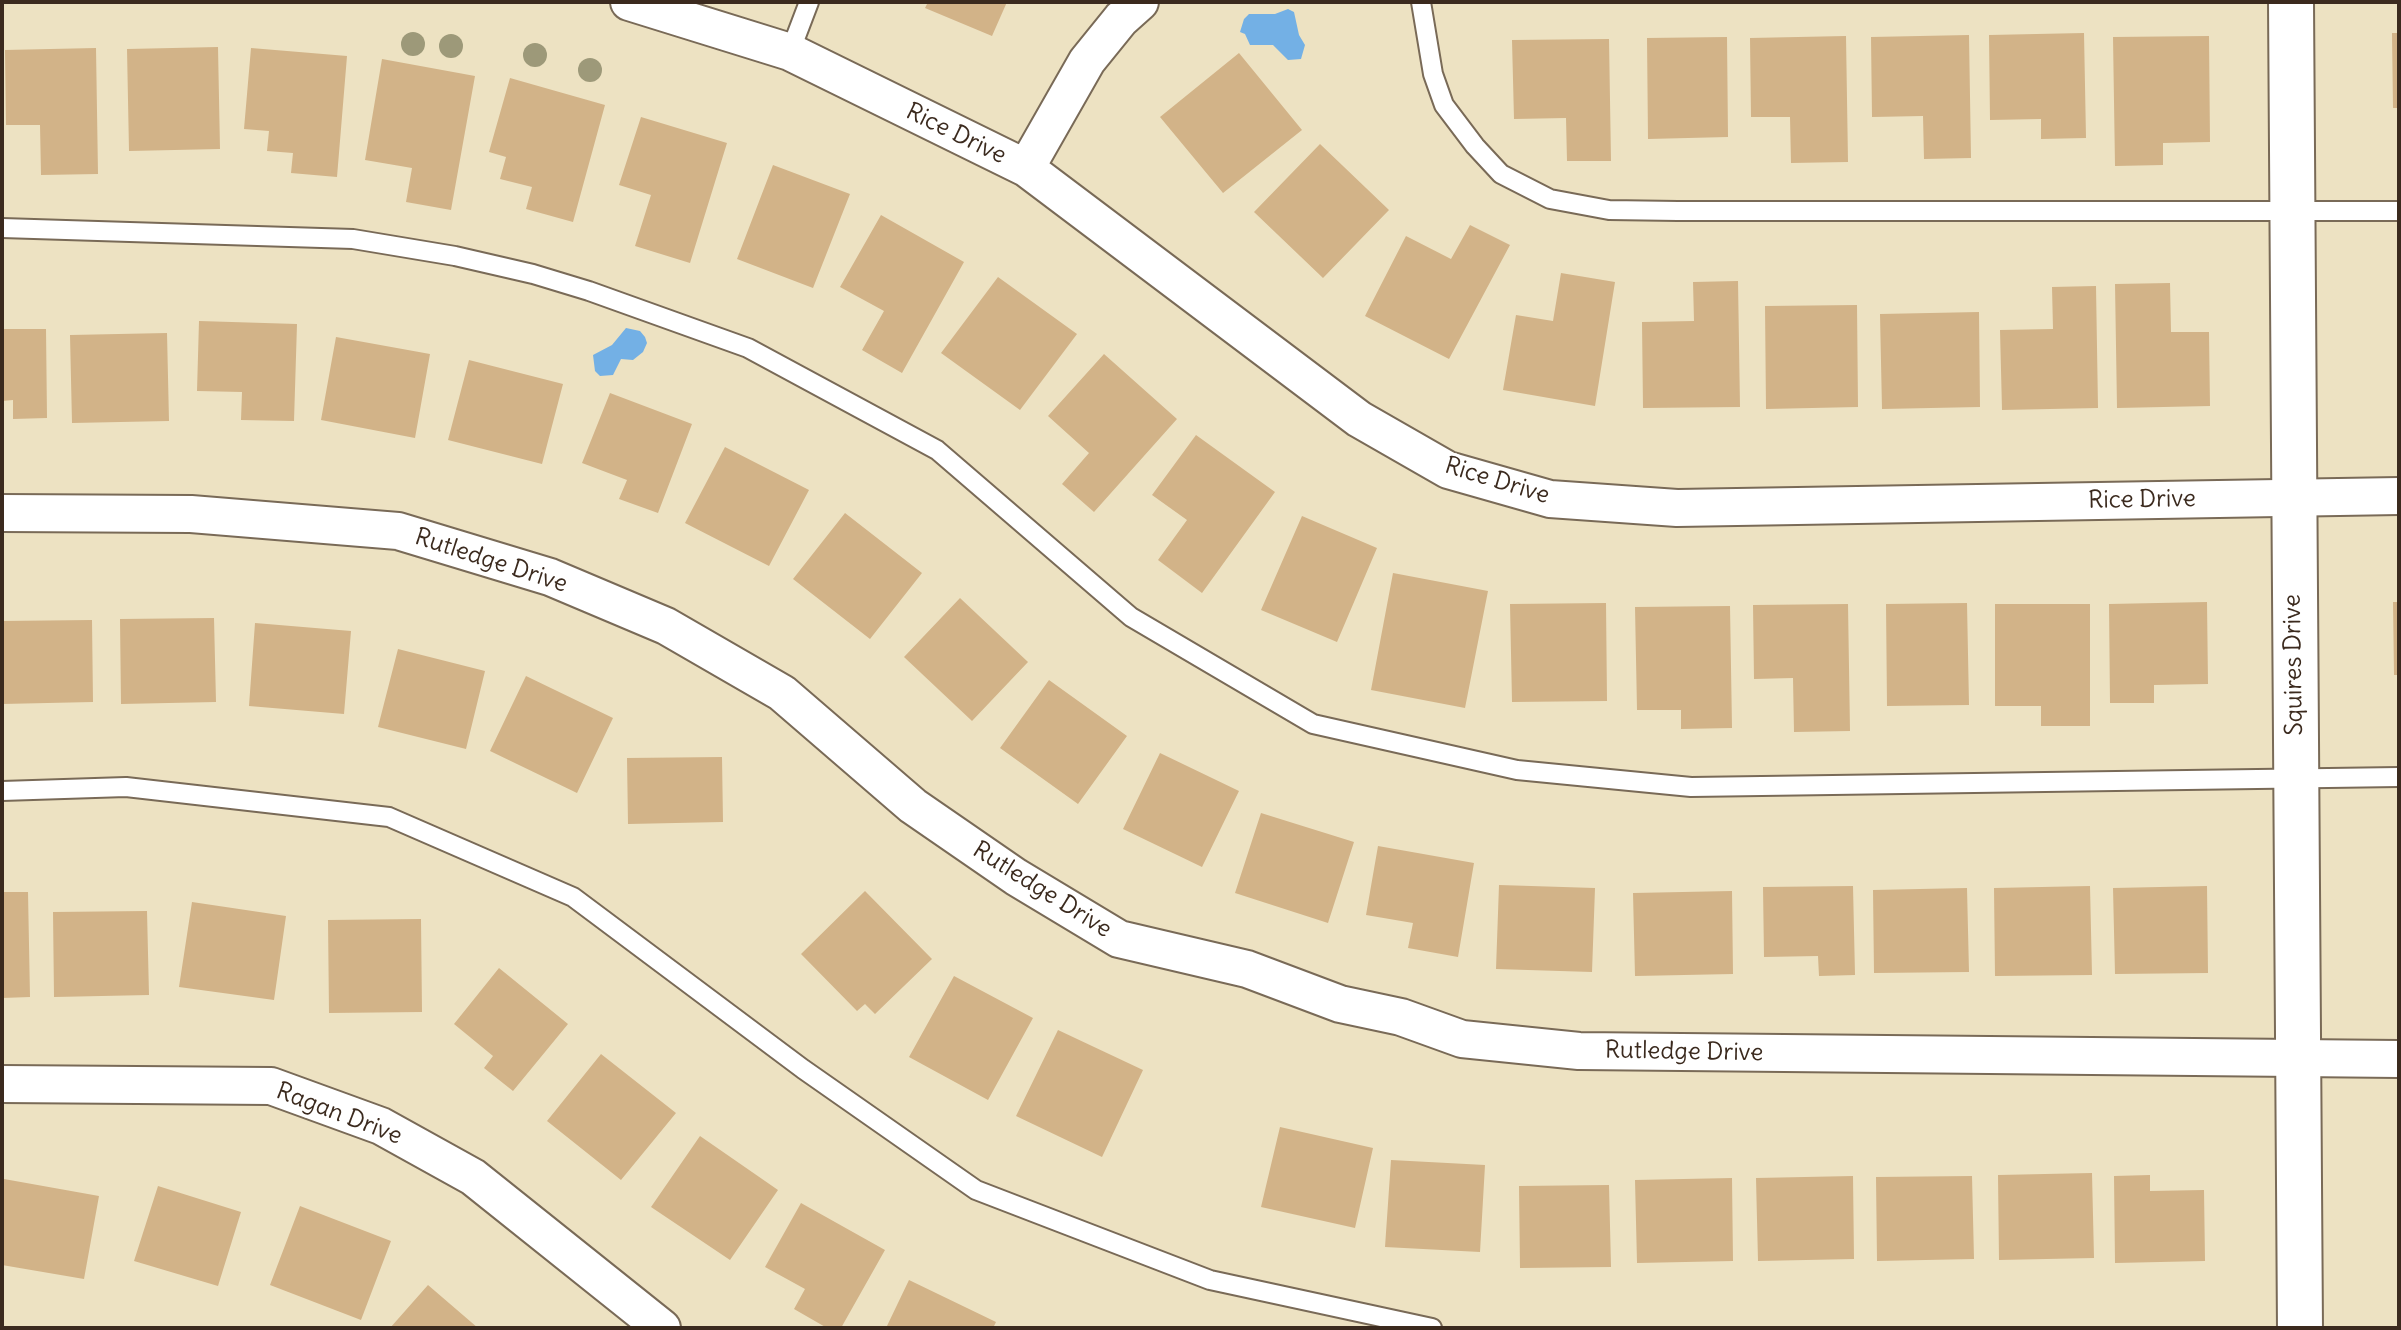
<!DOCTYPE html>
<style>
body{margin:0}
#map{position:relative;width:2401px;height:1330px;overflow:hidden;background:#ede2c2;font-family:Delius,sans-serif}
canvas{display:block}
.frame{position:absolute;inset:0;border:4px solid #3b2a1e;pointer-events:none}
</style>
<div id="map">
<canvas width="2401" height="1330"></canvas>
<div class="frame"></div>
</div>
<script>
const g = document.querySelector('canvas').getContext('2d');
g.lineJoin = 'round';
function fillPath(path, color) { g.fillStyle = color; g.fill(path, 'evenodd'); }
const poly = rows => new Path2D(rows.map(r => 'M' + r).join(''));
function trace(path, color, width, dash) { g.strokeStyle = color; g.lineWidth = width; g.lineCap = dash ? 'butt' : 'round'; g.setLineDash(dash || []); g.stroke(path); }
function drawText(font, color, halo, rows, align = 'center') {
  g.font = font + ' Delius,sans-serif'; g.lineWidth = 6; g.setLineDash([]); g.textBaseline = 'middle'; g.strokeStyle = halo; g.fillStyle = color; for (const [text, x, y, turn = 0] of rows) {
    g.save(); g.translate(x, y); g.rotate((+turn || 0) * Math.PI / 180); g.textAlign = isNaN(turn) ? turn : align; if (halo) g.strokeText(text, 0, 0); g.fillText(text, 0, 0); g.restore();
  }
}
fillPath(poly([
 [1288,9,1294,12,1299,35,1305,45,1301,59,1288,60,1273,45,1250,45,1245,34,1240,32,1244,19,1249,14,1275,14],
 [626,328,640,331,645,337,647,343,643,352,633,360,621,359,613,375,600,376,595,371,593,355,612,345]
]), '#73b0e5');
fillPath(poly([
 [928,2,1007,2,992,36,925,8],
 [2084,33,2086,138,2041,139,2041,119,1990,120,1989,35],
 [2392,33,2399,33,2399,108,2393,108],
 [1969,35,1971,158,1924,159,1923,116,1872,117,1871,37],
 [1846,36,1848,162,1791,163,1790,117,1751,117,1750,38],
 [2209,36,2210,142,2163,143,2163,165,2115,166,2113,37],
 [1727,37,1728,137,1648,139,1647,38],
 [1609,39,1611,161,1567,161,1566,118,1514,119,1512,40],
 [218,47,220,149,129,151,127,49],
 [96,48,98,174,41,175,40,125,6,125,5,50],
 [251,48,347,56,337,177,291,173,293,153,267,151,269,131,244,129],
 [1239,53,1302,130,1223,193,1160,117],
 [382,59,475,76,451,210,406,202,412,168,365,160],
 [510,78,605,105,573,222,526,209,532,187,500,179,506,157,489,152],
 [641,117,727,143,690,263,635,246,651,195,619,185],
 [1320,144,1389,210,1323,278,1254,212],
 [773,165,850,194,813,288,737,259],
 [881,215,964,262,902,373,862,350,884,311,840,287],
 [1470,225,1510,245,1449,359,1365,316,1406,236,1451,259],
 [1561,273,1615,282,1595,406,1503,390,1516,315,1553,321],
 [998,277,1077,334,1020,410,941,353],
 [1738,281,1740,407,1643,408,1642,322,1694,321,1693,282],
 [2170,283,2171,332,2209,332,2210,406,2117,408,2115,284],
 [2096,286,2098,408,2002,410,2000,330,2053,329,2052,287],
 [1857,305,1858,407,1766,409,1765,306],
 [1979,312,1980,407,1882,409,1880,314],
 [199,321,297,324,294,421,241,420,242,392,197,391],
 [2,329,46,329,47,418,13,419,13,400,2,401],
 [167,333,169,421,72,423,70,335],
 [336,337,430,354,415,438,321,420],
 [1104,354,1177,419,1094,512,1062,484,1089,453,1048,416],
 [469,360,563,384,542,464,448,440],
 [610,393,692,424,658,513,619,499,627,480,582,463],
 [1196,435,1275,492,1202,593,1158,560,1187,520,1152,495],
 [725,447,809,490,769,566,685,523],
 [845,513,922,573,870,639,793,579],
 [1302,516,1377,548,1337,642,1261,610],
 [1393,573,1488,591,1465,708,1371,690],
 [960,598,1028,662,972,721,904,657],
 [2207,602,2208,684,2154,685,2154,703,2110,703,2109,604],
 [2393,602,2399,602,2399,675,2394,675],
 [1606,603,1607,701,1512,702,1510,604],
 [1967,603,1969,705,1887,706,1886,604],
 [1848,604,1850,731,1794,732,1793,678,1754,679,1753,605],
 [1995,604,2090,604,2090,726,2041,726,2041,706,1995,706],
 [1730,606,1732,728,1681,729,1681,710,1637,710,1635,607],
 [214,618,216,702,121,704,120,619],
 [92,620,93,702,2,704,2,621],
 [255,623,351,631,344,714,249,706],
 [398,649,485,671,466,749,378,727],
 [526,676,613,718,577,793,490,751],
 [1049,680,1127,736,1078,804,1000,748],
 [1160,753,1239,791,1202,867,1123,829],
 [722,757,723,822,628,824,627,758],
 [1261,813,1354,842,1328,923,1235,893],
 [1378,846,1474,863,1458,957,1408,948,1413,923,1366,915],
 [1499,885,1595,888,1592,972,1496,969],
 [1853,886,1855,975,1819,976,1818,956,1764,957,1763,887],
 [2090,886,2092,975,1995,976,1994,888],
 [2207,886,2208,973,2115,974,2113,888],
 [1967,888,1969,972,1874,973,1873,890],
 [865,891,932,959,875,1014,865,1004,857,1011,801,954],
 [1732,891,1733,974,1635,976,1633,893],
 [2,892,28,892,30,997,2,998],
 [192,902,286,916,274,1000,179,987],
 [147,911,149,995,54,997,53,912],
 [421,919,422,1012,329,1013,328,920],
 [499,968,568,1024,513,1091,484,1068,493,1056,454,1024],
 [954,976,1033,1018,988,1100,909,1057],
 [1058,1030,1143,1070,1102,1157,1016,1116],
 [601,1054,676,1113,621,1180,547,1121],
 [1280,1127,1373,1148,1355,1228,1261,1207],
 [700,1136,778,1190,730,1260,651,1207],
 [1391,1160,1485,1165,1480,1252,1385,1247],
 [2092,1173,2094,1258,1999,1260,1998,1175],
 [2150,1175,2150,1191,2204,1190,2205,1261,2115,1263,2114,1176],
 [1853,1176,1854,1259,1758,1261,1756,1178],
 [1972,1176,1974,1259,1877,1261,1876,1177],
 [1732,1178,1733,1261,1637,1263,1635,1180],
 [4,1179,99,1196,84,1279,2,1265],
 [1609,1185,1611,1267,1520,1268,1519,1186],
 [158,1186,241,1212,218,1286,134,1261],
 [801,1203,885,1250,841,1328,827,1328,794,1309,805,1289,765,1267],
 [300,1206,391,1241,361,1320,270,1285],
 [909,1280,996,1322,993,1328,886,1328],
 [428,1285,478,1328,390,1328]
]), '#d2b388');
const service = poly([
 [1421,2,1433,74,1444,105,1475,146,1501,174,1550,199,1609,210,1678,211,2399,211],
 [790,52,809,2],
 [2,228,353,239,455,256,533,274,589,291,748,348,937,450,1131,617,1313,724,1517,770,1691,787,2399,777],
 [2,791,126,787,389,817,573,897,803,1069,976,1190,1210,1280,1432,1328]
]);
const minor = poly([
 [629,2,790,52,1026,168,1359,419,1448,470,1550,499,1677,508,2399,496],
 [1026,168,1087,61,1121,19,1140,2],
 [2,513,191,514,398,531,550,577,666,626,782,693,913,806,1016,877,1119,939,1247,969,1340,1004,1401,1017,1462,1039,1579,1051,2399,1059],
 [2,1084,271,1086,381,1126,473,1177,662,1328]
]);
const tertiary = poly([
 [2291,2,2300,1328]
]);
trace(service, '#796a57', 22);
trace(minor, '#796a57', 40);
trace(tertiary, '#796a57', 48);
trace(service, '#fff', 18);
trace(minor, '#fff', 36);
trace(tertiary, '#fff', 44);
g.fillStyle = '#9d9979';
for (const [x, y] of [
 [413,44],
 [451,46],
 [535,55],
 [590,70]
]) { g.beginPath(); g.arc(x, y, 12, 0, 2 * Math.PI); g.fill(); }
drawText('24px', '#3b2a1e', '#fff', [
 ["Rice Drive",956,134,26],
 ["Rice Drive",1497,481,17],
 ["Rice Drive",2142,500,-1],
 ["Rutledge Drive",491,561,18],
 ["Squires Drive",2294,665,-91],
 ["Rutledge Drive",1042,890,32],
 ["Rutledge Drive",1684,1052,1],
 ["Ragan Drive",339,1114,21]
]);
</script>
